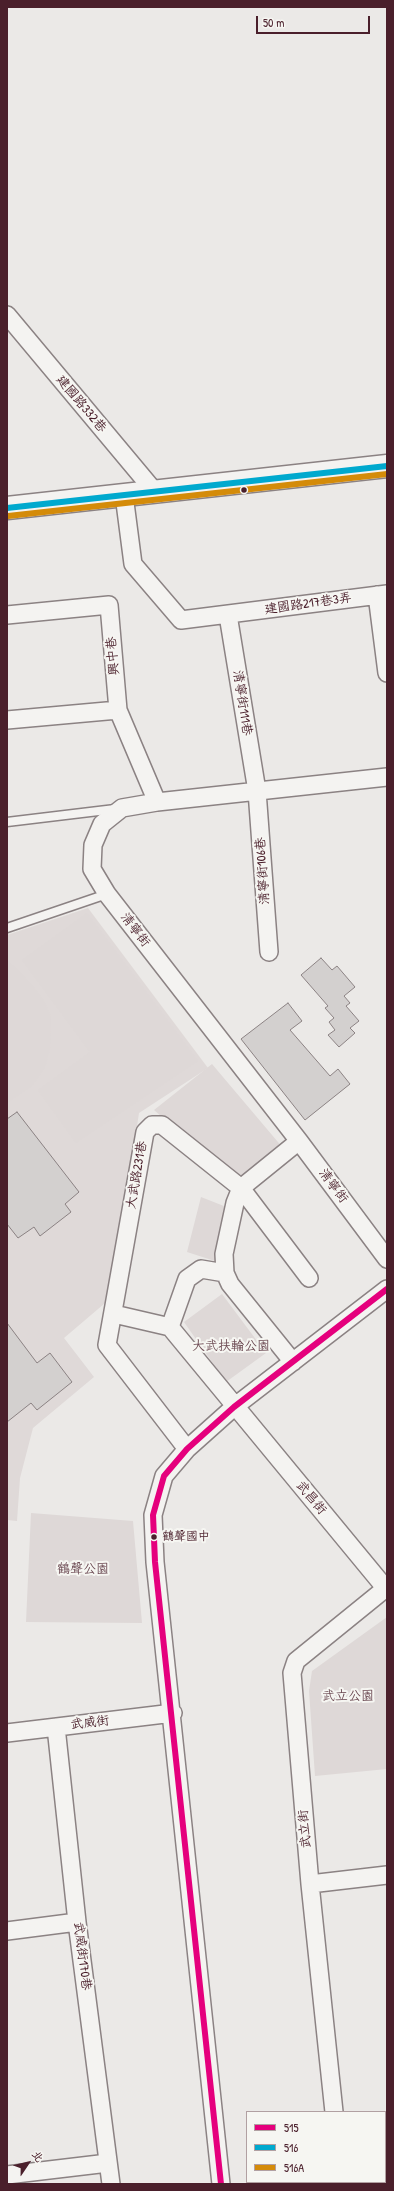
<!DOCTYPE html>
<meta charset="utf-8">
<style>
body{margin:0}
#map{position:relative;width:394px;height:2191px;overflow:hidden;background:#ebe9e7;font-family:"Patrick Hand","LXGW WenKai TC",sans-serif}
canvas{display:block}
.frame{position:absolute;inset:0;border:8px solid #4a1f2b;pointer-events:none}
.legend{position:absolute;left:246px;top:2111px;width:140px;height:72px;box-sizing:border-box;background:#f6f6f2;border:1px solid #b1a0a2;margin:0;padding:5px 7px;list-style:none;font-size:12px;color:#4a1f2b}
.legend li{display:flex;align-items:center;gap:8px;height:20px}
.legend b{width:20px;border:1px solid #b1a0a2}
.north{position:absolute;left:8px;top:2143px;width:40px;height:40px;-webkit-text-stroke:3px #f6f6f2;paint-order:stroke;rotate:55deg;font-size:11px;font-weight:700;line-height:16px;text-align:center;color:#4a1f2b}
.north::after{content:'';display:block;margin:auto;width:14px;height:18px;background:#4a1f2b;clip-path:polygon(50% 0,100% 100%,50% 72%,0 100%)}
.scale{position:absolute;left:256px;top:16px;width:114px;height:18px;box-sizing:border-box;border:2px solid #4a1f2b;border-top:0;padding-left:5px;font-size:12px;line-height:14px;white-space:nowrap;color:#4a1f2b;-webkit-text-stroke:3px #f6f6f2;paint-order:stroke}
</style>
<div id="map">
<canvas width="394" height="2191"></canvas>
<div class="frame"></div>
<ul class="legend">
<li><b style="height:5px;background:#e5007d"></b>515</li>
<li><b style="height:5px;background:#00a9ce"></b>516</li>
<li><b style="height:5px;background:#d48b09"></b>516A</li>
</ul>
<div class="north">北</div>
<div class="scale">50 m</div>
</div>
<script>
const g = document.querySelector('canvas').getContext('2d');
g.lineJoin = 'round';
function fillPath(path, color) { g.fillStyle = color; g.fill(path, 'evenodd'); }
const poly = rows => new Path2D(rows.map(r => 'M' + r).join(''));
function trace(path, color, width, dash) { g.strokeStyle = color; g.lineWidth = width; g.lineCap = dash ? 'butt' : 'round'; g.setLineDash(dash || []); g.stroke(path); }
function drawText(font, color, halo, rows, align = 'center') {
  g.font = font + ' "Patrick Hand","LXGW WenKai TC",sans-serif'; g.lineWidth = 4; g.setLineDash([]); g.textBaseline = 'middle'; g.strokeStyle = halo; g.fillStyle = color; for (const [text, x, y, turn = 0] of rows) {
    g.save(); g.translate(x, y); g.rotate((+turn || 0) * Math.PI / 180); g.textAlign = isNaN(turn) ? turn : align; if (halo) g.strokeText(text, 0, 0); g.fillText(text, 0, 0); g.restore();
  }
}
fillPath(poly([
 [88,908,208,1068,139,1113,111,1298,64,1338,94,1377,33,1428,20,1478,17,1521,7,1520,7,935]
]), '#dfd9d8');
fillPath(poly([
 [87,913,198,1061,76,1143,38,1090,90,1052,22,960],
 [7,961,17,969,35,989,44,1001,51,1017,50,1049,45,1067,32,1086,7,1103],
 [212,1064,283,1148,239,1179,208,1157,154,1110],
 [201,1197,234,1210,218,1262,187,1252],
 [222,1294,266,1353,226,1382,184,1322],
 [31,1513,133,1521,142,1623,26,1622],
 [387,1617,387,1769,315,1776,309,1691,312,1671]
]), '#ded8d7');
const building = poly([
 [321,958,332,970,337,966,355,987,344,996,350,1003,346,1006,359,1021,350,1028,355,1033,339,1047,328,1035,335,1030,329,1022,334,1018,325,1008,328,1006,301,975,321,958],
 [288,1003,302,1021,290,1030,330,1076,338,1069,350,1084,305,1120,241,1039,288,1003],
 [17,1112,79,1192,65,1204,71,1212,40,1236,34,1227,18,1238,7,1224,7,1119,17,1112],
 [7,1323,37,1363,50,1353,72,1382,37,1410,31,1403,7,1422,7,1323]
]);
fillPath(building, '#d3d0cf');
trace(building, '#8b8283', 1);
const lane = poly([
 [7,822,115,809],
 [7,928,107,894]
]);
const street = poly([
 [7,315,155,492],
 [124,495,133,564,181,620,387,594],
 [377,595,387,673],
 [7,615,109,605,118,710,157,802],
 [228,615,257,791,269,952],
 [7,720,118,710],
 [387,777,157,802,122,808,102,824,93,845,92,869,107,894,299,1141,387,1259],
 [114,1314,170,1327,387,1590],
 [170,1327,187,1279,201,1269,225,1273],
 [293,1362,230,1284,225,1273,224,1254,235,1203,241,1188,299,1141],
 [187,1449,107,1345,145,1132,152,1125,162,1125,241,1188,309,1278],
 [56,1727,77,1922,111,2184],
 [7,1733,173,1713],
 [310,1884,387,1875],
 [7,1931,77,1922],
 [334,2112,310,1884,292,1673,296,1661,386,1588],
 [385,2137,387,2137],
 [7,2175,108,2163],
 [341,2182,341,2184],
 [221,2184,155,1562,153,1515,164,1476,187,1449,234,1407,387,1289]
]);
const primary = poly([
 [7,508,387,466]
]);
trace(lane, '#8b8283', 11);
trace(street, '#8b8283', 20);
trace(primary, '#8b8283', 25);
trace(lane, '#f4f3f1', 8);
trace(street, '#f4f3f1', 17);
trace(primary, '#f4f3f1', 22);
trace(poly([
 [221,2184,155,1562,153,1515,164,1476,187,1449,234,1407,387,1289]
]), '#e5007d', 6);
trace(poly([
 [7,508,387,466]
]), '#00a9ce', 6);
trace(poly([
 [8,516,387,474]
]), '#d48b09', 6);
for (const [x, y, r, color] of [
 [244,490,3.5,"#4a1f2b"],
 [154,1537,3.5,"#4a1f2b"]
]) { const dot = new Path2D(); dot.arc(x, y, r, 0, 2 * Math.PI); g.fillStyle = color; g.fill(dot); trace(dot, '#f6f6f2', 1.5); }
drawText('12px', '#4a1f2b', '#f6f6f2', [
 ["鶴聲國中",162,1537]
], 'left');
drawText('13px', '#4a1f2b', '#f6f6f2', [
 ["建國路332巷",81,404,50],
 ["建國路217巷3弄",308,604,-8],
 ["興中巷",113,656,-95],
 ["清寧街111巷",242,703,81],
 ["清寧街106巷",263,871,-94],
 ["清寧街",135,930,52],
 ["大武路231巷",137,1175,-80],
 ["清寧街",333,1186,53],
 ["武昌街",311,1498,50],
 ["武威街",90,1723,-7],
 ["武立街",305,1829,-95],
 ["武威街170巷",82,1956,83]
]);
drawText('13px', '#6c4a53', '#f6f6f2', [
 ["大武扶輪公園",231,1347],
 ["鶴聲公園",83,1570],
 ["武立公園",348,1697]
]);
</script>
